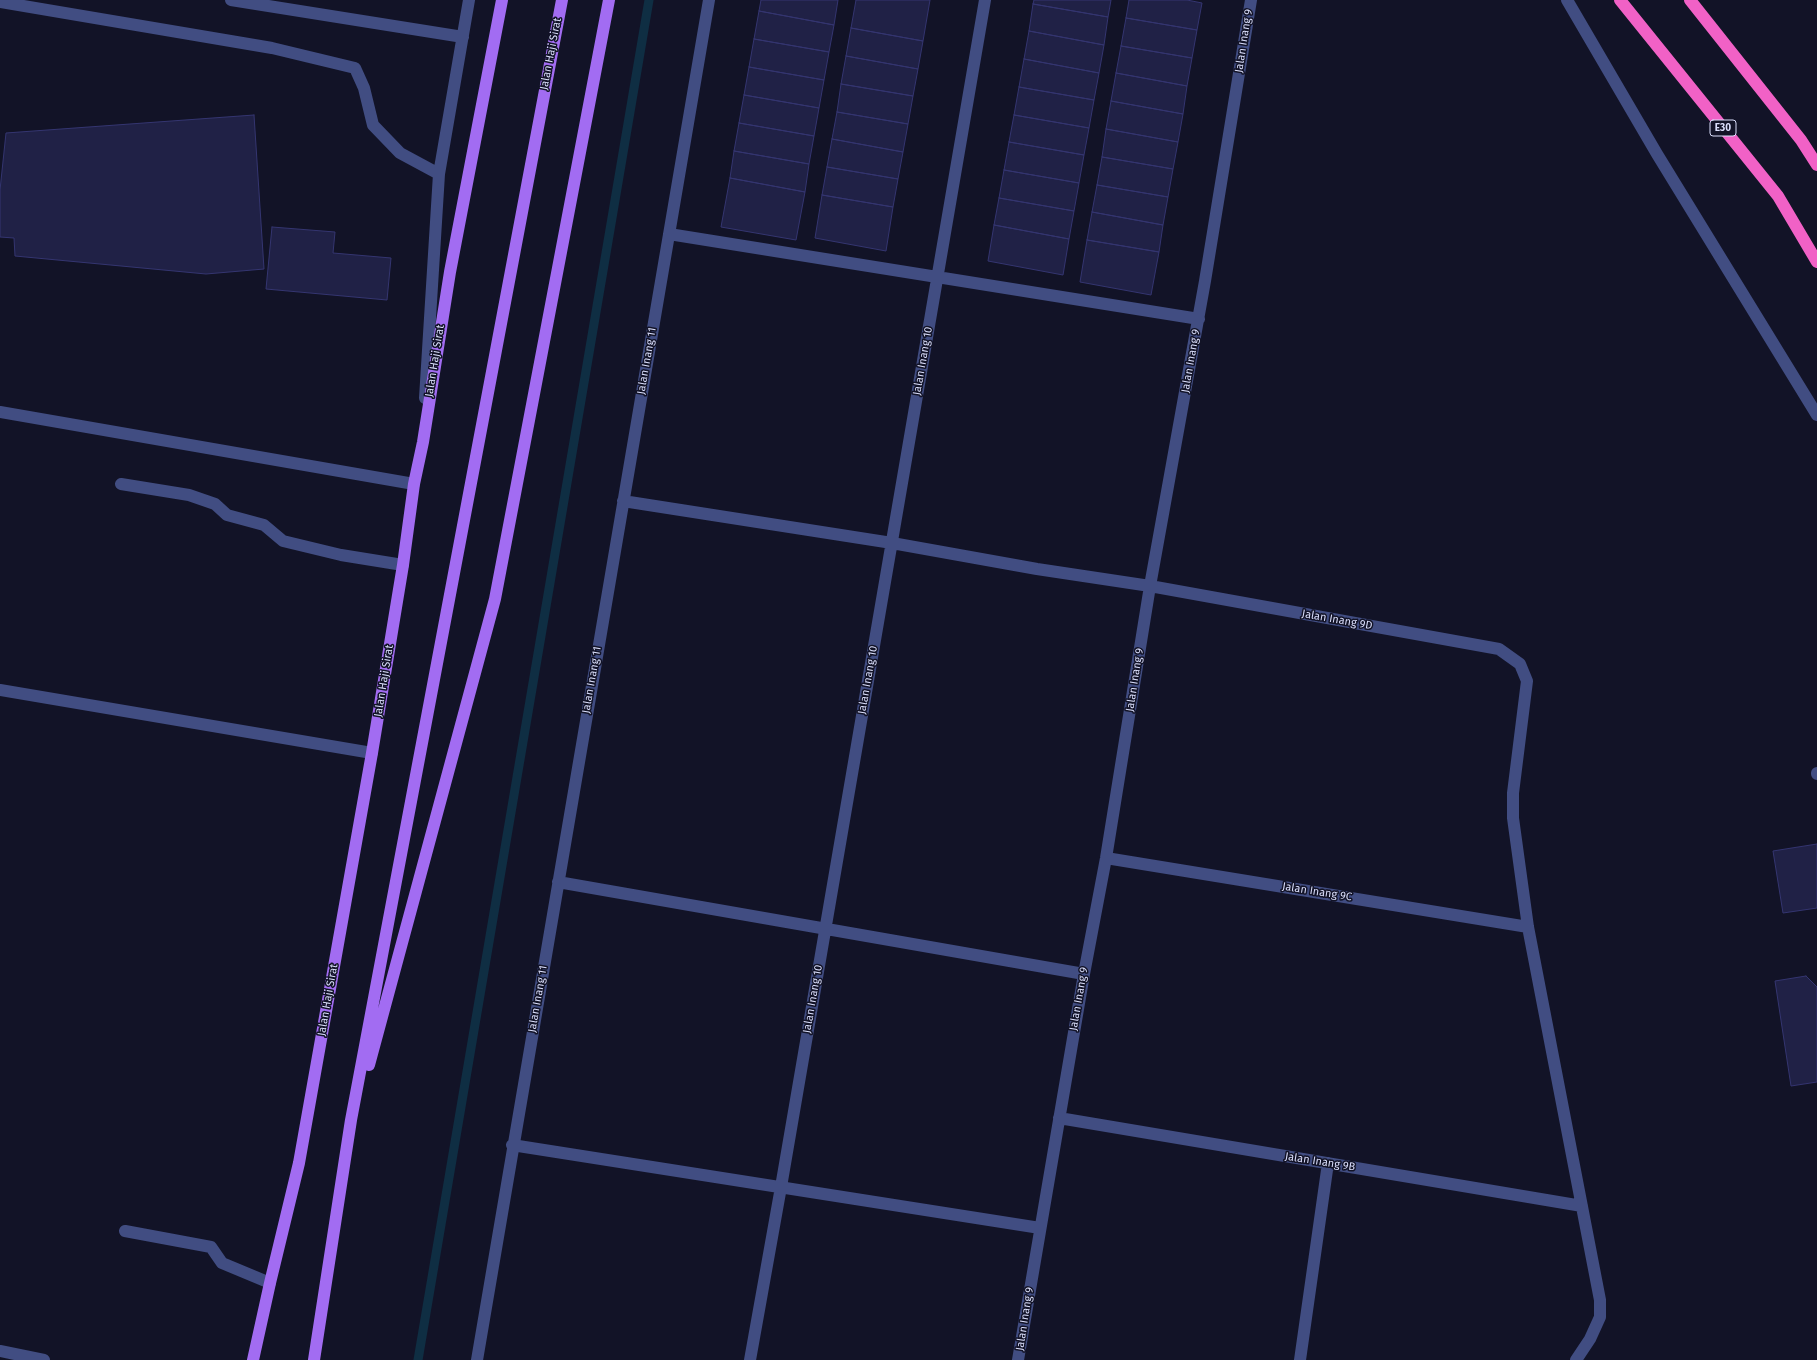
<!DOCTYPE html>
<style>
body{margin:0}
canvas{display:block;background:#121327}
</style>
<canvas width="1817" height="1360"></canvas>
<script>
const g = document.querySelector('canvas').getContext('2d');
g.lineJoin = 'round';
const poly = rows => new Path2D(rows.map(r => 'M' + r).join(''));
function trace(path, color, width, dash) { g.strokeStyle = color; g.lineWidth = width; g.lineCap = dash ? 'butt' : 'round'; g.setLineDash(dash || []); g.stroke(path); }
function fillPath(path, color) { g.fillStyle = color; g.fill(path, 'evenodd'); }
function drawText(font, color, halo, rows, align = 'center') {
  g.font = font + ' "Fira Sans",sans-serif'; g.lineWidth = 3; g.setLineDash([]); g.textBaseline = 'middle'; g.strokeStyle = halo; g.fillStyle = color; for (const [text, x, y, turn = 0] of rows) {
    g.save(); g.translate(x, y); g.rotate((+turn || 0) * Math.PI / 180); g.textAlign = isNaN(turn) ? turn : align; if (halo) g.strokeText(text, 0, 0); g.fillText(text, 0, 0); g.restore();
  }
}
trace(poly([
 [418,1360,649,0]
]), '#0f2e43', 9);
const building = poly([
 [761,0,838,0,834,25,759,11,761,0],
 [856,0,930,0,923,41,851,28,856,0],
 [1034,0,1111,0,1108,17,1033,4,1034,0],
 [1129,0,1187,0,1202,3,1197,30,1126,18,1129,0],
 [1033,4,1108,17,1104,45,1029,31,1033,4],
 [759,11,834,25,829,52,754,39,759,11],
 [1126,18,1197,30,1192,58,1121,46,1126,18],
 [851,28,923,41,918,69,846,56,851,28],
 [1029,31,1104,45,1099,73,1024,59,1029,31],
 [754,39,829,52,824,80,749,67,754,39],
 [1121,46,1192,58,1187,86,1116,73,1121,46],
 [846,56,918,69,913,96,841,84,846,56],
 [1024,59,1099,73,1094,100,1019,87,1024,59],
 [749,67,824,80,819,108,744,95,749,67],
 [1116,73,1187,86,1183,114,1111,101,1116,73],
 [841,84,913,96,908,124,837,112,841,84],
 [1019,87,1094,100,1089,128,1014,115,1019,87],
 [744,95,819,108,814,136,739,123,744,95],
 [1111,101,1183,114,1178,142,1106,129,1111,101],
 [837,112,908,124,903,152,832,139,837,112],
 [254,115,264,269,206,274,15,256,14,238,0,237,0,190,6,133,254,115],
 [1014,115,1089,128,1084,155,1009,142,1014,115],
 [739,123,814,136,809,164,734,151,739,123],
 [1106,129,1178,142,1173,169,1102,157,1106,129],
 [832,139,903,152,898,179,827,167,832,139],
 [1009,142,1084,155,1079,183,1004,170,1009,142],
 [734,151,809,164,805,192,730,178,734,151],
 [1102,157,1173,169,1168,197,1097,185,1102,157],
 [827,167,898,179,893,207,822,195,827,167],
 [1004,170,1079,183,1074,211,999,198,1004,170],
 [730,178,805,192,796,240,721,227,730,178],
 [1097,185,1168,197,1163,225,1092,212,1097,185],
 [822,195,893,207,886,251,815,238,822,195],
 [999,198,1074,211,1069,239,994,225,999,198],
 [1092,212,1163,225,1159,252,1087,240,1092,212],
 [994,225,1069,239,1063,275,988,261,994,225],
 [272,227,335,232,333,253,391,258,387,300,266,289,272,227],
 [1087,240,1159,252,1151,295,1080,282,1087,240],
 [1817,844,1817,908,1783,913,1773,851,1817,844],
 [1806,976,1817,987,1817,1082,1791,1086,1775,981,1806,976]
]);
fillPath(building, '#202146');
trace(building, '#343570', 1);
trace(poly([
 [231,0,463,37],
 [1567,0,1657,154,1817,415],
 [0,2,272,48,355,68,364,88,373,125,400,153,439,174],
 [669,234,1199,319],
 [425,398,439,174,469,0],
 [0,412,414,484],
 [121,484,189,495,215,504,227,515,264,525,283,541,341,555,403,565],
 [623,501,892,543,1037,569,1150,586,1499,649,1520,664,1527,681,1513,793,1513,818,1528,927,1600,1300,1600,1317,1590,1339,1576,1360],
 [0,690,372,753],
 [1817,773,1817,774],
 [1106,858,1528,927],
 [558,882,1084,974],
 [1059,1118,1582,1206],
 [512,1145,1040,1228],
 [125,1231,211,1247,222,1263,270,1283],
 [0,1351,44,1360],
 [477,1360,709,0],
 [750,1360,781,1187,985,0],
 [1018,1360,1084,974,1106,858,1150,586,1205,281,1251,0],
 [1300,1360,1328,1163]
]), '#414d82', 12);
trace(poly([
 [369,1065,495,599,609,0],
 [253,1360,270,1283,299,1163,372,753,403,565,414,484,423,442,450,272,502,0],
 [314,1360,351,1120,562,0]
]), '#a26cf2', 12);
trace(poly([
 [1620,0,1778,196,1817,262],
 [1690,0,1801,140,1817,165]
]), '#f161c6', 12);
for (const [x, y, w] of [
 [1723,128,26]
]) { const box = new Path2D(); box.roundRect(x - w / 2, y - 8, w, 16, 3); g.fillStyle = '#121327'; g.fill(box); trace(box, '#dbdffc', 1); }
drawText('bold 10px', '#dbdffc', null, [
 ["E30",1723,128]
]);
drawText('11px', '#dbdffc', '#121327', [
 ["Jalan Inang 9",1244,41,-81],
 ["Jalan Haji Sirat",551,54,-79],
 ["Jalan Haji Sirat",435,361,-81],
 ["Jalan Inang 11",647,361,-80],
 ["Jalan Inang 10",923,361,-80],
 ["Jalan Inang 9",1191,361,-80],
 ["Jalan Inang 9D",1337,620,10],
 ["Jalan Inang 11",592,680,-80],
 ["Jalan Inang 10",868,680,-80],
 ["Jalan Inang 9",1135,680,-81],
 ["Jalan Haji Sirat",384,681,-81],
 ["Jalan Inang 9C",1317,892,9],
 ["Jalan Inang 11",538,999,-80],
 ["Jalan Inang 10",813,999,-80],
 ["Jalan Inang 9",1079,999,-80],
 ["Jalan Haji Sirat",328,1000,-80],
 ["Jalan Inang 9B",1320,1162,9],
 ["Jalan Inang 9",1025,1319,-81]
]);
</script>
